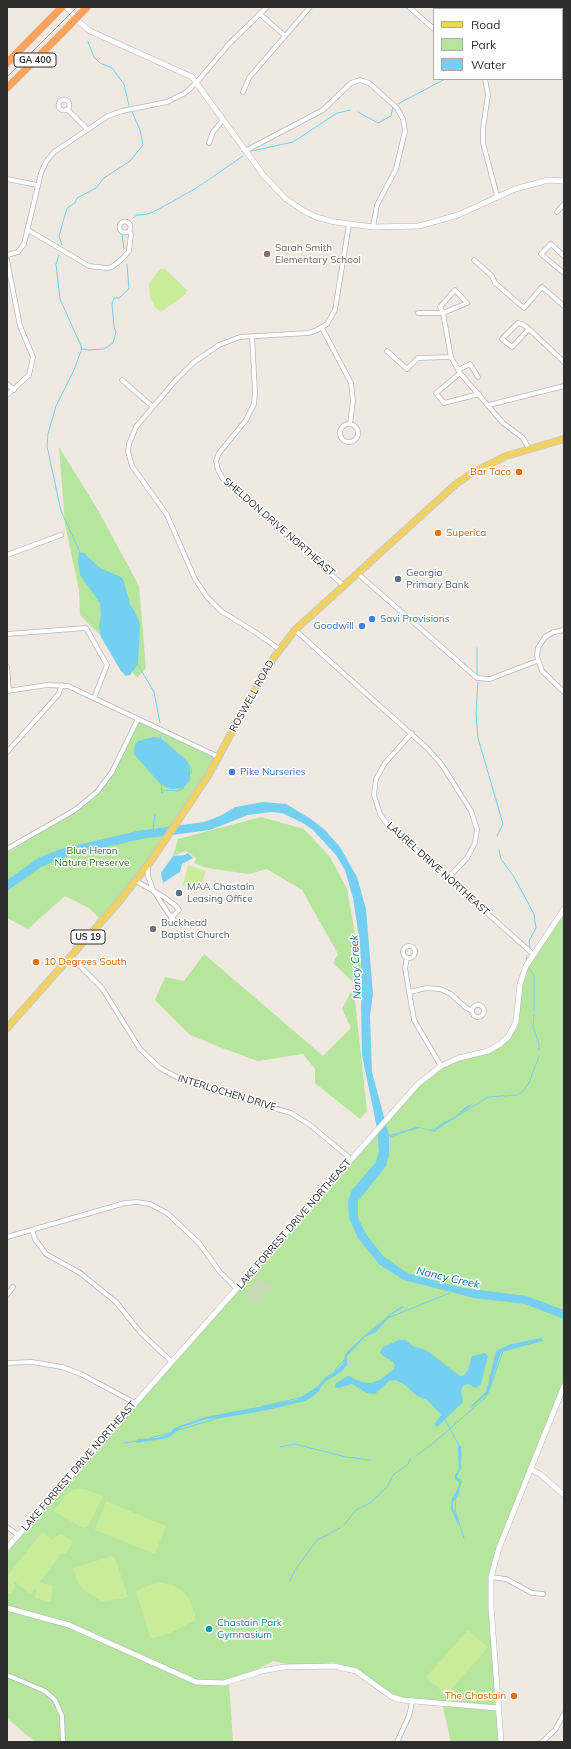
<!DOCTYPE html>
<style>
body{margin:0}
#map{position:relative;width:571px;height:1749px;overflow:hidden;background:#efe9e1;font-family:Mulish,sans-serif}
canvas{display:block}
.frame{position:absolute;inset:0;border:8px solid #2e2e2e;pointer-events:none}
.legend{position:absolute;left:433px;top:8px;width:130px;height:72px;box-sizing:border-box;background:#fff;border:1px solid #ababab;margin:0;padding:5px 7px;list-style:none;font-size:12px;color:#2e2e2e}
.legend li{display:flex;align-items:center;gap:8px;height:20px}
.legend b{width:20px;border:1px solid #ababab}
</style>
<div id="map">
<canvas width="571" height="1749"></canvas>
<div class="frame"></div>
<ul class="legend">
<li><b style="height:5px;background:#f2d163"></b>Road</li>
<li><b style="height:11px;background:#b6e59e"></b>Park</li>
<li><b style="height:11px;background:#75cff0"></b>Water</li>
</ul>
</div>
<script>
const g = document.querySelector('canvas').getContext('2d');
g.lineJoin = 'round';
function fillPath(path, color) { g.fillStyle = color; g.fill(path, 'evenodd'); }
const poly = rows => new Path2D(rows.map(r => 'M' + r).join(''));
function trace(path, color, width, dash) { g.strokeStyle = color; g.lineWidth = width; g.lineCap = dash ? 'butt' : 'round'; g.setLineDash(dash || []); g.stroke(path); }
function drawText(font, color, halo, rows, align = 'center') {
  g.font = font + ' Mulish,sans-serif'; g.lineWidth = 3; g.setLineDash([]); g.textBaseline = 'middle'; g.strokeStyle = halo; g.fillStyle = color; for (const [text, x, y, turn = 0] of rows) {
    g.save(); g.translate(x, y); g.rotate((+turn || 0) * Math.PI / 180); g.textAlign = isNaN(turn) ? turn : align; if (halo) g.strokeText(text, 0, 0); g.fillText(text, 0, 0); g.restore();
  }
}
fillPath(poly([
 [59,447,98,510,139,586,146,668,137,678,109,644,80,615,79,590,65,524],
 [139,722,215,758,186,806,133,881,100,919,89,908,65,896,28,929,7,918,7,853,76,812,93,799,109,780,118,765],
 [261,817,304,829,330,857,347,889,362,973,355,1000,367,1111,360,1119,315,1083,315,1069,303,1054,258,1061,222,1048,190,1035,155,1000,165,977,184,981,204,954,323,1056,351,1028,342,1009,355,984,333,963,338,954,302,890,267,869,249,874,207,868,194,863,196,858,186,851,173,856,178,839],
 [564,911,564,1392,498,1551,493,1576,490,1613,502,1742,451,1742,442,1702,412,1700,393,1696,359,1672,333,1662,305,1668,273,1661,236,1681,229,1682,233,1742,35,1742,7,1718,7,1549,284,1234,440,1064,503,1044,517,1028,521,980,529,961]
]), '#b6e59e');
fillPath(poly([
 [259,1277,272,1288,257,1306,244,1295]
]), '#c8d9b8');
fillPath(poly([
 [160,269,165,269,187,290,186,294,161,312,155,307,150,298,149,284],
 [188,865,206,871,199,890,183,885],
 [75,1489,83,1489,103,1496,88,1526,84,1528,53,1511,68,1492],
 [106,1501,166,1526,155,1554,95,1530],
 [42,1532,53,1540,55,1537,61,1534,73,1541,66,1553,61,1554,39,1583,53,1585,51,1601,49,1602,35,1598,36,1588,30,1594,14,1581,15,1587,13,1591,11,1594,7,1592,7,1577,10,1578,7,1576],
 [112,1556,115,1558,128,1597,122,1599,102,1601,86,1592,78,1583,73,1568],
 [161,1583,172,1585,181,1590,188,1597,195,1613,195,1620,170,1633,153,1638,150,1637,136,1591,152,1584],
 [468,1630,488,1647,446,1695,426,1677]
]), '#c9ec9a');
fillPath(poly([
 [79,552,84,553,100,568,121,577,124,582,130,604,136,614,140,624,138,664,130,675,126,676,121,671,101,637,99,626,101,614,100,603,80,575,78,563],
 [154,737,161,738,187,761,190,768,190,780,183,788,171,789,161,785,134,754,135,744,138,741],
 [263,802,286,804,311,819,325,830,340,847,357,877,366,909,373,994,370,1016,372,1072,389,1135,419,1127,433,1131,444,1122,453,1118,466,1107,475,1103,434,1132,420,1128,389,1136,389,1155,386,1166,358,1201,358,1218,366,1234,383,1256,407,1273,463,1288,526,1296,564,1310,564,1319,525,1304,474,1298,404,1280,380,1265,358,1238,349,1218,348,1201,352,1190,376,1162,379,1151,377,1128,362,1055,361,1005,362,987,360,944,353,898,345,870,336,855,313,830,303,823,282,813,271,812,248,815,210,830,141,839,68,856,41,867,7,891,7,880,40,857,61,849,137,831,204,822,220,816,235,807],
 [188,853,193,858,182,864,180,872,163,883,161,873,173,856,185,855],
 [402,1306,404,1307,391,1315,376,1332,365,1337,347,1356,347,1365,341,1372,323,1383,319,1391,312,1397,305,1401,272,1409,228,1417,207,1419,182,1427,168,1438,136,1443,137,1439,157,1438,169,1434,174,1428,205,1417,296,1400,317,1387,325,1378,339,1368,343,1364,346,1353,364,1336,373,1330,389,1315],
 [541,1338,543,1341,501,1352,488,1393,472,1407,471,1406,486,1392,496,1351,511,1344],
 [399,1340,406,1340,413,1346,426,1350,460,1376,464,1375,468,1370,472,1356,485,1353,488,1356,481,1384,476,1388,468,1384,463,1386,461,1390,463,1402,437,1427,434,1425,441,1415,435,1408,427,1400,417,1396,405,1385,395,1380,389,1381,375,1394,367,1393,352,1384,338,1388,335,1387,336,1383,348,1376,361,1382,371,1383,380,1380,393,1370,395,1365,393,1362,382,1355,380,1352,383,1347],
 [458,1446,461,1446,461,1466,456,1476,461,1482,458,1496,453,1502,453,1509,456,1514,459,1527,451,1509,451,1501,459,1486,459,1482,455,1479,455,1475,459,1469]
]), '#75cff0');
trace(poly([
 [88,42,94,57,100,63,112,68,124,84,129,106],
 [398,104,445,79],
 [358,112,378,123,391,116,393,106],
 [252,151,293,142,337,113,351,110],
 [133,218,137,215,148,214,159,209,198,187,243,156],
 [122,234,124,249],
 [62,245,59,236,67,208,75,203,77,198,96,188,104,178,130,161,143,145,140,130,132,112],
 [59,255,56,264,60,299,82,348,74,370,56,406,48,434,47,446,61,511,80,552],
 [83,349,88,350,104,349,113,343,116,332,114,327,112,304,114,298,119,298,129,289,127,264],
 [477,648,477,675],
 [138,665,154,692,160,723],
 [478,682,476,715,478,738,503,824,497,836],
 [160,736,161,739],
 [189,765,192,771,190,774],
 [161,785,162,793,165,790,178,791,184,788],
 [153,829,155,814],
 [499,850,501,859,514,877,534,914,536,928,529,941,530,947],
 [526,959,527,956],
 [529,968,534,975,534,1011],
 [534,1014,533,1028,539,1043,539,1050],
 [448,1122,488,1097,517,1095,522,1092,529,1083,539,1056],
 [431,1130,433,1131,440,1125],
 [390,1137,418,1127],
 [388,1318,450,1293],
 [367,1334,380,1323],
 [334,1371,344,1360],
 [321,1386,327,1380],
 [263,1406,299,1398],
 [445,1420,460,1447],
 [175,1431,222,1417],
 [150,1438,170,1433],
 [124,1443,137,1441],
 [280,1447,295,1444,346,1457,371,1460],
 [461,1450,461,1459],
 [416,1456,431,1445,485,1398,489,1391,503,1351,520,1346],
 [460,1486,462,1481,456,1477,461,1468,461,1464],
 [456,1499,455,1510,464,1538],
 [344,1525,356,1510,370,1503,387,1487,393,1475,408,1464,410,1459],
 [290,1581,295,1570,317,1540,340,1528]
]), '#75cff0', 1);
const minor = poly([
 [409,7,434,29],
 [260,14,285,36],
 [485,79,488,95,483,128,483,143,497,196],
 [243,92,249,78,310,7],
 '58.5 105a5.5 5.5 0 1 1 11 0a5.5 5.5 0 1 1-11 0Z',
 [68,110,87,129],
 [209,143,213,132,223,120],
 [245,151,323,110,351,83,360,80,369,83,397,108,403,119,405,131,396,169,377,205,373,227],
 [7,179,37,185],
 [557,212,564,204],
 '119.5 227a5.5 5.5 0 1 1 11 0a5.5 5.5 0 1 1-11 0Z',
 [28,230,89,266,107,268,112,267,122,259,129,251,131,234,129,231],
 [7,255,18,252,24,244,41,173,46,162,54,152,108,116,122,111,167,102,185,93,197,82,229,44,267,7],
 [564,256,551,244,541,254,564,273],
 [7,260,20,326,33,357,29,375,7,395],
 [474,260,492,276,495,283,524,308,542,287,564,306],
 [418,313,443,313,467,303,455,290,440,307,443,313,451,357,460,373,503,423,523,438,529,449],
 [322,328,351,383,353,401,350,424],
 [529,329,512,347,502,339,518,323,524,325,529,329,564,362],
 [252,336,255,392,254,404,246,420,219,453,216,461,218,470,223,479,343,585],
 [387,351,407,369,418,358,451,357],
 [458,370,470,364,478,377],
 [460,373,436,393,444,403,479,394],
 [122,380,153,407],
 [7,384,14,390],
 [489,405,564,386],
 '340 433a9 9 0 1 1 18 0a9 9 0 1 1-18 0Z',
 [7,555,61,535],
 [357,573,477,678,490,679,537,661],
 [295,630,428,749,442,765,471,811,477,829,475,843,467,858,448,878],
 [564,630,554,632,545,637,538,648,537,656,542,671,564,692],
 [7,634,86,628,107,665,94,698],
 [279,649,255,632,221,611,207,597,195,579,167,515,132,466,128,451,129,444,136,427,174,382,194,362,219,345,240,337,308,333,315,331,327,324,335,310,349,224],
 [7,666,9,691],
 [7,691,47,685,68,686,219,757],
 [412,733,385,763,376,779,374,795,380,814,387,824,533,954],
 [7,752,58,695,62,685],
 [7,849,75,810,97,792,112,772,138,719],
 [148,866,148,876,153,890],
 [136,881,164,897,176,906,179,910,171,918],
 [155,893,168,913,175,921],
 '403 952a6 6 0 1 1 12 0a6 6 0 1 1-12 0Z',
 [71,957,102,988,140,1049,160,1068,184,1081,291,1113,310,1125,351,1159],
 [407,958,405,968,414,1020,441,1066],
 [410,992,426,988,440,989,451,994,465,1007,472,1011],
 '472 1011a6 6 0 1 1 12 0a6 6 0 1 1-12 0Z',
 [32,1230,35,1239,46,1254,80,1273,116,1302,141,1333,172,1362],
 [7,1237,125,1203,137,1202,150,1204,167,1213,199,1243,220,1272,237,1289],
 [7,1295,13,1287],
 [7,1363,32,1362,62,1367,81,1374,135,1403],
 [7,1527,18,1535],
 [491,1577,506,1579,532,1593,543,1594],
 [7,1675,45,1691,55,1700,62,1716,63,1742],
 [397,1742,409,1716,412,1702],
 [542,1742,555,1730,564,1714]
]);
const tertiary = poly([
 [67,7,79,22,90,31,192,77,264,176,286,199,304,211,316,217,335,222,373,227,419,226,458,215,515,189,548,180,564,181],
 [530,1469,540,1474,564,1495],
 [7,1548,418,1084,441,1066,459,1058,488,1051,500,1044,508,1037,516,1022,520,984,526,966,564,909],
 [7,1608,69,1625,196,1682,224,1683,262,1671,284,1667,334,1666,356,1671,392,1697,402,1700,498,1708],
 [501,1742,491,1607,491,1577,499,1548,564,1386]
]);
const primary = poly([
 [7,1028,118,903,153,858,208,776,269,664,295,630,456,484,472,473,506,456,564,439]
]);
const motorway = poly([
 [7,63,62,7],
 [7,88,62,33]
]);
trace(minor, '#b4b7c1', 5.5);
trace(tertiary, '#b4b7c1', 6);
trace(primary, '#c9c9c9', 8);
trace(motorway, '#c9c9c9', 8);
trace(minor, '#fff', 4);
trace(tertiary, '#fff', 5);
trace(primary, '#f2d163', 6);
trace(motorway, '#ffa35c', 7);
trace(poly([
 [7,77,77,7]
]), '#a3a6b8', 1);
const motorwayBridge = poly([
 [62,33,87,7]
]);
trace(motorwayBridge, '#c9c9c9', 8, []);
trace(motorwayBridge, '#ffa35c', 7);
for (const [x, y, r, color] of [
 [267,254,4,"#8d6e63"],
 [519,472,4,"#e8710a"],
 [438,533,4,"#e8710a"],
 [398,579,4,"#5c6f8a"],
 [372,619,4,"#3f7fe0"],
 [362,626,4,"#3f7fe0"],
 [232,772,4,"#3f7fe0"],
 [179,893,4,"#5c6f8a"],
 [153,929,4,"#6b7280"],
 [36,962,4,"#e8710a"],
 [209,1629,4,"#0f9aa8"],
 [514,1696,4,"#e8710a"]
]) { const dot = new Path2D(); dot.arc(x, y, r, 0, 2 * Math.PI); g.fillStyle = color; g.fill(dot); trace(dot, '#fff', 1.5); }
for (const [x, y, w] of [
 [35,60,42],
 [88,937,34]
]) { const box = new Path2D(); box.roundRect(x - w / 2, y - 7, w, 14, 3); g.fillStyle = '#fff'; g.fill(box); trace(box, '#2e2e2e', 1); }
drawText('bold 9px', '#2e2e2e', null, [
 ["GA 400",35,60],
 ["US 19",88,937]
]);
drawText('10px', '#785e54', '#fff', [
 ["Sarah Smith",275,248],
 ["Elementary School",275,260]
], 'left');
drawText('10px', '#c56008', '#fff', [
 ["Bar Taco",511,472],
 ["Superica",446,533,"left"],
 ["10 Degrees South",44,962,"left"],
 ["The Chastain",506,1696]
], 'right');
drawText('10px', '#2e2e2e', '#fff', [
 ["SHELDON DRIVE NORTHEAST",279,527,41],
 ["ROSWELL ROAD",252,696,-61],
 ["LAUREL DRIVE NORTHEAST",438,869,42],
 ["INTERLOCHEN DRIVE",227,1093,17],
 ["LAKE FORREST DRIVE NORTHEAST",294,1224,-49],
 ["LAKE FORREST DRIVE NORTHEAST",79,1466,-49]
]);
drawText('10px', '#4e5e75', '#fff', [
 ["Georgia",406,573],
 ["Primary Bank",406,585],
 ["MAA Chastain",187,887],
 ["Leasing Office",187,899]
], 'left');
drawText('10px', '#366cbe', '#fff', [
 ["Savi Provisions",380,619],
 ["Goodwill",354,626,"right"],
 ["Pike Nurseries",240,772]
], 'left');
drawText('10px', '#2c6e1b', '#fff', [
 ["Blue Heron",92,851],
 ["Nature Preserve",92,863]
]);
drawText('10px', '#5b616d', '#fff', [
 ["Buckhead",161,923],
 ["Baptist Church",161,935]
], 'left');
drawText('10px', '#0d838f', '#fff', [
 ["Chastain Park",217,1623],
 ["Gymnasium",217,1635]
], 'left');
drawText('italic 11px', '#0d6fa3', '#fff', [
 ["Nancy Creek",356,967,-93],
 ["Nancy Creek",448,1278,13]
]);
</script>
